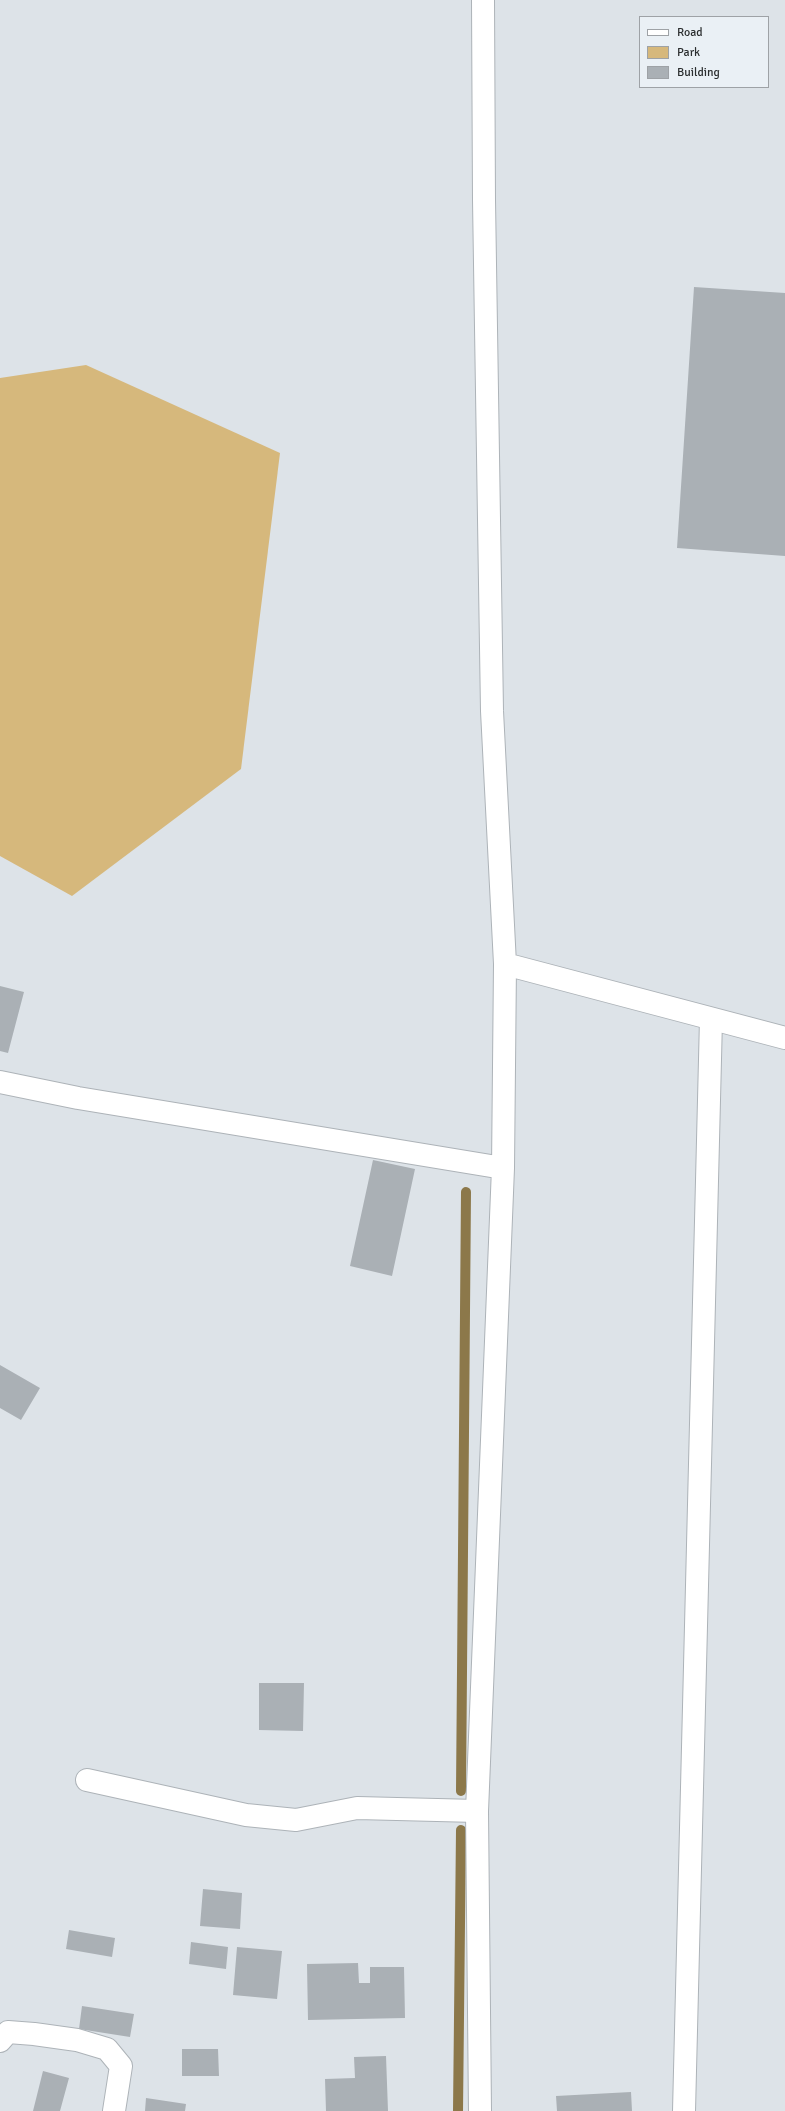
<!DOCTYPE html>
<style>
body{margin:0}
#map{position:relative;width:785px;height:2111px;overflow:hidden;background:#dde3e8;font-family:Signika,sans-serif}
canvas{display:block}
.legend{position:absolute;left:639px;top:16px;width:130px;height:72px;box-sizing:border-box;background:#eaf0f5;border:1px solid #9ea2a6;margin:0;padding:5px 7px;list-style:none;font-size:12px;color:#2b2e2f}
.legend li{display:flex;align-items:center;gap:8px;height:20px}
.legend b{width:20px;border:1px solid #9ea2a6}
</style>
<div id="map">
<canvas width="785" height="2111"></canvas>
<ul class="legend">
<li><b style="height:5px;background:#fff"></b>Road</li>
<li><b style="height:11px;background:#d6b87c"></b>Park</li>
<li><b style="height:11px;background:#aab0b5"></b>Building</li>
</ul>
</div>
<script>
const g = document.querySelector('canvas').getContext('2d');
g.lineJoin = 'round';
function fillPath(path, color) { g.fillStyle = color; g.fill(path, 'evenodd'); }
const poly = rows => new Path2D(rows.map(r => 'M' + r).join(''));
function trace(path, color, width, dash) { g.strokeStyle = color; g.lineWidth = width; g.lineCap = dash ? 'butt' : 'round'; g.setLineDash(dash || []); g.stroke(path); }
fillPath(poly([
 [86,365,280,453,241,769,72,896,0,856,0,378]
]), '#d6b87c');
trace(poly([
 [461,1791,466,1192],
 [458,2111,461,1830]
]), '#8c784a', 10);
fillPath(poly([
 [694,287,785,293,785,556,677,548],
 [0,986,24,992,8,1053,0,1051],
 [373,1160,415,1169,392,1276,350,1266],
 [0,1365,40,1388,21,1420,0,1408],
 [259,1683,304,1683,303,1731,259,1730],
 [203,1889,242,1893,240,1929,200,1926],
 [69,1930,115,1938,112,1957,66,1949],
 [191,1942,228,1947,226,1969,189,1964],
 [237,1947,282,1951,277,1999,233,1995],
 [358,1963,359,1983,370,1983,370,1967,404,1967,405,2018,308,2020,307,1964],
 [82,2006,134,2014,130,2037,79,2029],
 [182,2049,218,2049,219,2076,182,2076],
 [386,2056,388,2111,326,2111,325,2079,355,2078,354,2057],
 [43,2071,69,2078,60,2111,33,2111],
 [631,2092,632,2111,557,2111,556,2096],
 [146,2098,186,2104,185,2111,145,2111]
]), '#aab0b5');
const minor = poly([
 [0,1082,78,1098,503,1168],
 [87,1780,246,1815,296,1820,357,1808,477,1811],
 [0,2041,8,2032,34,2034,77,2040,107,2049,121,2066,114,2111],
 [480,2111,477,1811,503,1168,505,964],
 [684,2111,711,1019]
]);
const major = poly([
 [483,0,484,200,492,711,505,964,785,1038]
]);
trace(minor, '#adb3b8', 24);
trace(major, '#adb3b8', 24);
trace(minor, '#fff', 22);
trace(major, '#fff', 22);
</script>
